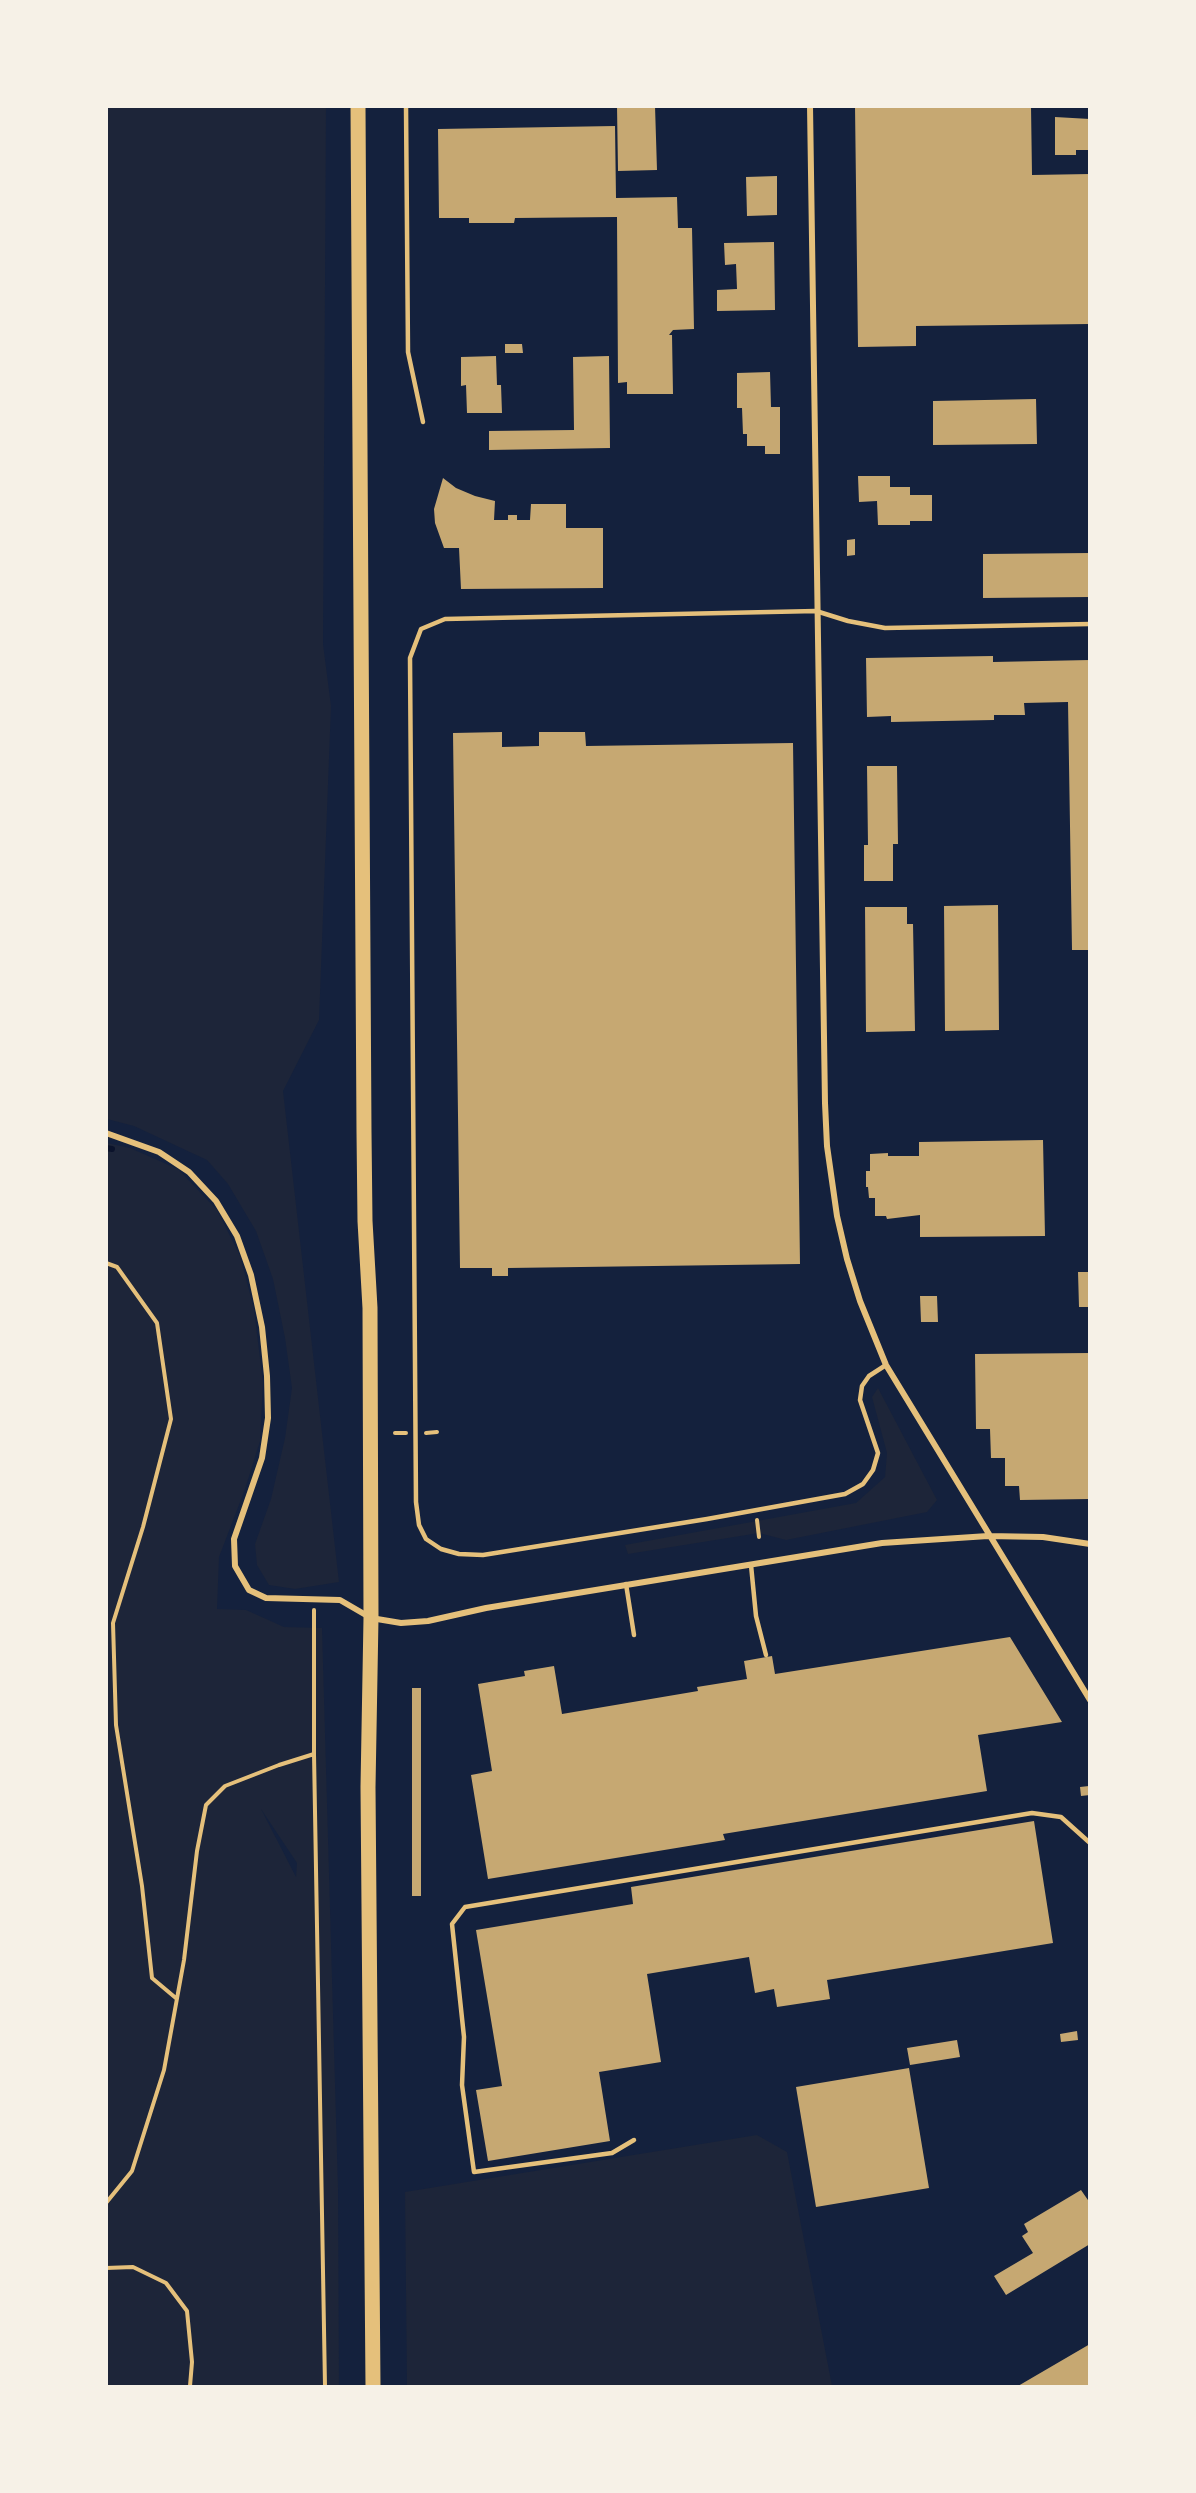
<!DOCTYPE html>
<style>
body{margin:0}
#map{position:relative;width:1196px;height:2493px;overflow:hidden;background:#14213d;font-family:Barlow,sans-serif}
canvas{display:block}
.frame{position:absolute;inset:0;border:108px solid #f6f1e7;pointer-events:none}
</style>
<div id="map">
<canvas width="1196" height="2493"></canvas>
<div class="frame"></div>
</div>
<script>
const g = document.querySelector('canvas').getContext('2d');
g.lineJoin = 'round';
function fillPath(path, color) { g.fillStyle = color; g.fill(path, 'evenodd'); }
const poly = rows => new Path2D(rows.map(r => 'M' + r).join(''));
function trace(path, color, width, dash) { g.strokeStyle = color; g.lineWidth = width; g.lineCap = dash ? 'butt' : 'round'; g.setLineDash(dash || []); g.stroke(path); }
fillPath(poly([
 [107,106,326,107,323,644,331,706,319,1020,283,1091,339,1582,295,1589,269,1585,257,1565,255,1544,271,1499,285,1438,292,1388,285,1338,273,1279,256,1231,228,1184,207,1160,134,1126,107,1119],
 [107,1143,130,1148,178,1169,217,1210,240,1256,254,1309,263,1383,260,1441,245,1489,219,1557,217,1609,246,1610,284,1627,322,1628,338,2188,339,2386,107,2386],
 [261,1809,297,1863,296,1877],
 [878,1388,937,1500,927,1512,786,1540,759,1533,628,1554,625,1545,856,1503,885,1477,887,1453,872,1397],
 [757,2135,787,2152,832,2386,407,2386,405,2192]
]), '#1d2539');
trace(poly([
 [106,1148,112,1149]
]), '#0b132b', 6);
fillPath(poly([
 [617,106,655,106,657,170,618,171],
 [855,106,1031,106,1032,175,1090,174,1090,324,916,326,916,346,858,347],
 [1055,117,1090,119,1090,150,1076,150,1076,155,1055,155],
 [615,126,616,198,677,197,678,228,692,228,694,329,673,330,669,335,672,335,673,394,627,394,627,382,618,383,617,217,515,218,514,223,469,223,469,218,439,218,438,129],
 [777,176,777,215,747,216,746,177],
 [774,242,775,310,717,311,717,290,737,289,736,264,725,265,724,243],
 [505,344,522,344,523,353,505,353],
 [496,356,497,385,501,385,502,413,467,413,466,385,461,386,461,357],
 [609,356,610,448,489,450,489,431,574,430,573,357],
 [770,372,771,407,780,407,780,454,765,454,765,446,747,446,747,434,743,434,742,408,737,408,737,373],
 [1036,399,1037,444,933,445,933,401],
 [858,476,890,476,890,487,910,487,910,495,932,495,932,521,910,521,910,525,878,525,877,501,859,502],
 [443,478,456,488,475,496,495,501,494,520,508,520,508,515,517,515,517,520,530,520,531,504,566,504,566,528,603,528,603,588,461,589,459,548,444,548,435,523,434,509],
 [855,539,855,555,847,556,847,540],
 [1090,553,1090,597,983,598,983,554],
 [993,656,993,662,1090,660,1090,950,1072,950,1068,702,1024,703,1025,715,994,715,994,720,891,722,891,716,867,717,866,658],
 [502,732,502,747,539,746,539,732,585,732,586,746,793,743,800,1264,508,1268,508,1276,492,1276,492,1268,460,1268,453,733],
 [867,766,897,766,898,844,893,844,893,881,864,881,864,845,868,845],
 [998,905,999,1030,945,1031,944,906],
 [865,907,907,907,907,924,913,924,915,1031,866,1032],
 [1043,1140,1045,1236,920,1237,920,1215,887,1219,886,1216,875,1216,875,1198,869,1198,868,1187,866,1187,866,1171,870,1171,870,1154,888,1153,888,1156,919,1156,919,1142],
 [1078,1272,1090,1272,1090,1307,1079,1307],
 [920,1296,937,1296,938,1322,921,1322],
 [1090,1353,1090,1499,1020,1500,1019,1486,1005,1486,1005,1458,991,1458,990,1429,976,1429,975,1354],
 [1010,1637,1062,1722,978,1735,987,1791,723,1834,725,1840,488,1879,471,1775,492,1771,478,1684,525,1676,524,1671,554,1666,562,1714,698,1691,697,1687,747,1679,744,1661,772,1656,775,1674],
 [412,1688,421,1688,421,1896,412,1896],
 [1089,1786,1090,1795,1081,1796,1080,1787],
 [1034,1821,1053,1943,827,1980,830,1999,777,2007,774,1989,755,1993,749,1957,647,1974,661,2062,599,2072,610,2141,488,2161,476,2090,502,2086,476,1930,633,1904,631,1887],
 [1077,2031,1078,2040,1061,2042,1060,2034],
 [957,2040,960,2057,910,2065,907,2048],
 [909,2068,929,2188,816,2207,796,2087],
 [1081,2190,1090,2203,1090,2244,1006,2295,994,2276,1033,2253,1022,2236,1028,2232,1024,2224],
 [1090,2344,1090,2386,1018,2386]
]), '#c6a872');
trace(poly([
 [106,1263,117,1267,157,1323,171,1419,143,1527,113,1623,116,1725,142,1886,152,1978,177,1999],
 [395,1433,406,1433],
 [426,1433,437,1432],
 [757,1520,759,1537],
 [314,1754,325,2386],
 [106,2203,132,2171,164,2070,184,1960,197,1851,206,1805,225,1786,279,1765,314,1754,314,1610],
 [106,2268,133,2267,166,2283,187,2311,192,2362,190,2386]
]), '#e5c07b', 4);
trace(poly([
 [406,106,408,352,423,422],
 [886,1365,869,1376,862,1386,860,1400,878,1453,873,1470,863,1484,845,1494,707,1519,483,1555,459,1554,441,1549,426,1539,419,1525,416,1502,410,658,421,629,445,619,816,611,848,621,885,628,1090,624],
 [751,1565,756,1616,766,1655],
 [626,1584,634,1635],
 [634,2140,612,2153,474,2172,462,2085,464,2037,452,1924,465,1907,1032,1813,1061,1817,1090,1843]
]), '#e5c07b', 4.5);
trace(poly([
 [810,106,825,1103,827,1146,837,1216,847,1259,860,1301,886,1365,1090,1700],
 [106,1133,159,1152,189,1172,216,1201,237,1236,251,1275,262,1327,267,1376,268,1418,262,1458,234,1539,235,1566,249,1590,266,1598,340,1600,371,1618,401,1623,428,1621,486,1608,882,1543,988,1536,1043,1537,1090,1544]
]), '#e5c07b', 6);
trace(poly([
 [358,106,364,1132,365,1221,370,1308,371,1618,368,1787,373,2386]
]), '#e5c07b', 15);
</script>
